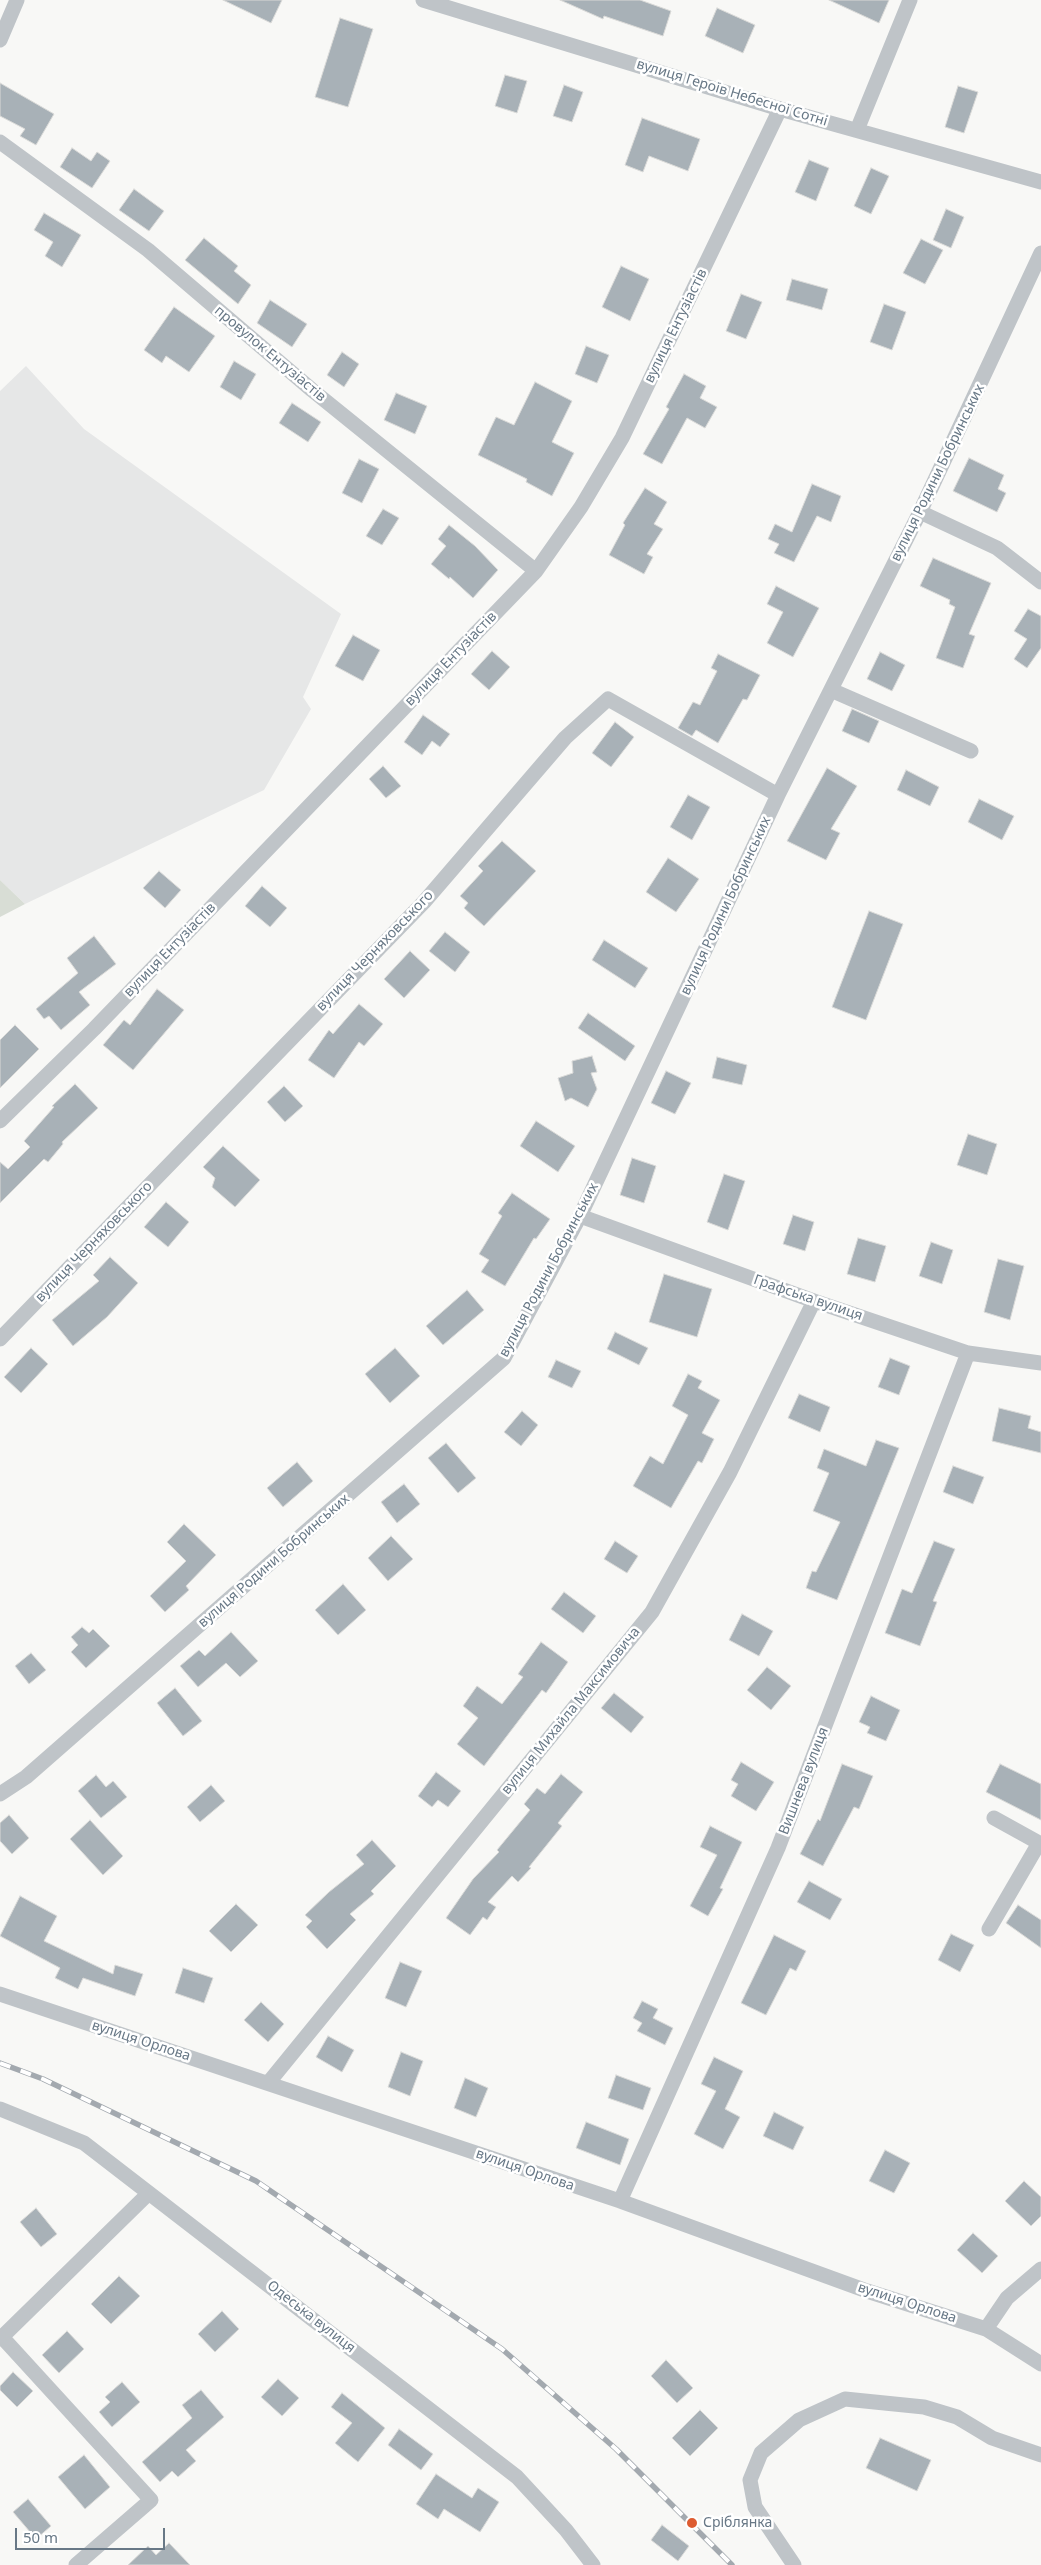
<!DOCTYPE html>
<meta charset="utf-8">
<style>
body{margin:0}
#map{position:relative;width:1041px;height:2565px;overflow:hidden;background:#f8f8f6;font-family:"Noto Sans",sans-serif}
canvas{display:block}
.scale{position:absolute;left:15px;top:2528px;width:150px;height:22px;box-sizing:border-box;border:2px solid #687886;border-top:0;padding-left:6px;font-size:15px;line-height:18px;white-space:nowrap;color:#687886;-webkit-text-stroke:4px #fff;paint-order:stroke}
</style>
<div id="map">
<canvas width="1041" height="2565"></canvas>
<div class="scale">50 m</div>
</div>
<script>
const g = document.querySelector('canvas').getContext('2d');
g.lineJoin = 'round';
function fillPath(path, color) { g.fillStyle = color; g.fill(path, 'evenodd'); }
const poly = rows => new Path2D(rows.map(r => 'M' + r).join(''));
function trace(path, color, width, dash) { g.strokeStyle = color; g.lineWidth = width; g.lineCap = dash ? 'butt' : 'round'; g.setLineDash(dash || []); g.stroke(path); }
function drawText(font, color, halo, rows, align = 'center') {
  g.font = font + ' "Noto Sans",sans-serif'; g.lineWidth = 5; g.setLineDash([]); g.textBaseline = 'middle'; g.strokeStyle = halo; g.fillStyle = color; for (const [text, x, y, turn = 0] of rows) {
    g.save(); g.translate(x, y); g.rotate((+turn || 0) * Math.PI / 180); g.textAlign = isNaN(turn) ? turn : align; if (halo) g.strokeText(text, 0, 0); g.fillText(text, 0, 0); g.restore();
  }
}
fillPath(poly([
 [26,366,84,429,341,614,303,697,311,709,264,790,25,904,0,880,0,391]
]), '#e6e7e7');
fillPath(poly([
 [0,880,25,904,0,917]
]), '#d8ddd5');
const building = poly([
 [223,0,282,0,271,23,223,0],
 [560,0,640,0,671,11,663,36,604,16,603,19,560,0],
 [829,0,889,0,879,23,829,0],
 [717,8,755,25,743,53,705,36,717,8],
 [340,18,373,29,348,107,315,97,340,18],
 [505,75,527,81,517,113,495,106,505,75],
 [0,83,54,114,36,145,20,136,25,129,0,116,0,83],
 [564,85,583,92,572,122,553,116,564,85],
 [958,86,978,92,964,133,945,127,958,86],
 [642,118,700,139,688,171,649,156,643,172,625,165,642,118],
 [72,148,91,161,97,152,110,161,92,188,60,167,72,148],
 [809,160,829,168,816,201,795,192,809,160],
 [871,168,889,176,871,214,854,206,871,168],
 [134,189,164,211,149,231,119,210,134,189],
 [946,209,964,217,951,248,933,240,946,209],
 [44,213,81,235,62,267,45,256,53,242,34,230,44,213],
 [204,238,238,266,234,271,251,285,238,304,185,260,204,238],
 [921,239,943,250,925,284,903,273,921,239],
 [621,266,649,279,630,321,602,307,621,266],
 [792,279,828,289,822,310,786,300,792,279],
 [741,294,762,302,746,339,726,331,741,294],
 [270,300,307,324,292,347,257,323,270,300],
 [884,304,906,312,892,350,870,342,884,304],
 [174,307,215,336,189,372,166,356,162,363,144,350,174,307],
 [586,346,609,355,597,383,575,374,586,346],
 [342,352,359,364,344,387,327,375,342,352],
 [234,361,256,374,241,400,220,387,234,361],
 [684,374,706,386,700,398,717,407,705,428,687,418,662,464,643,454,669,409,666,407,684,374],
 [535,382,572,401,552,442,574,453,552,496,526,482,527,479,478,455,496,417,514,425,535,382],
 [396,393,427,406,415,434,384,420,396,393],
 [292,403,321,422,308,442,279,423,292,403],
 [969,458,1004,475,998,489,1006,493,997,512,953,491,969,458],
 [359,459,379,469,362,503,342,493,359,459],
 [812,484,841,496,831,522,817,516,794,562,774,553,779,544,768,539,775,524,792,532,812,484],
 [645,488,667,502,654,524,663,529,647,554,653,557,644,574,609,555,625,525,623,523,645,488],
 [383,509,399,518,382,545,366,536,383,509],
 [449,525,475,546,498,570,473,598,450,577,449,579,431,564,446,546,438,539,449,525],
 [933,558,991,583,969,634,975,636,963,668,936,658,955,607,949,604,950,600,920,586,933,558],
 [776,586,819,608,793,657,767,643,783,612,767,604,776,586],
 [1028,609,1041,616,1041,648,1027,668,1014,659,1027,639,1014,631,1028,609],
 [353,635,380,650,363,681,335,666,353,635],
 [492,651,510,667,489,690,471,674,492,651],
 [880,652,905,665,892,691,867,679,880,652],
 [718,654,760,675,747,700,743,699,718,743,696,730,692,736,678,728,693,702,700,705,717,671,711,668,718,654],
 [852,709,879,721,869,743,842,731,852,709],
 [423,715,450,734,440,747,432,741,422,755,404,742,423,715],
 [615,722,634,737,611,767,592,753,615,722],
 [383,766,401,786,386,798,369,779,383,766],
 [827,768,857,786,831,829,840,833,826,860,787,841,827,768],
 [906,770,939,787,930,806,897,790,906,770],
 [688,795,710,807,692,840,670,827,688,795],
 [979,799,1014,816,1002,840,968,822,979,799],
 [502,841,536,871,484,926,464,908,468,903,460,896,483,871,478,866,502,841],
 [668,858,699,879,676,912,646,892,668,858],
 [159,871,181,890,165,908,143,888,159,871],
 [262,886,287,908,270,927,245,906,262,886],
 [869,911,903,924,866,1020,832,1007,869,911],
 [445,932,470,952,455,972,429,951,445,932],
 [94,936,116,964,79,992,90,1005,61,1030,49,1016,44,1019,36,1009,78,973,67,958,94,936],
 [604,940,648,968,635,988,592,960,604,940],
 [410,951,430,970,404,998,384,979,410,951],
 [157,989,184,1010,133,1070,103,1045,124,1020,130,1025,157,989],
 [359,1004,383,1024,364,1046,359,1042,334,1078,308,1060,329,1030,333,1034,359,1004],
 [588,1013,635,1046,625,1061,578,1028,588,1013],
 [15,1025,39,1049,0,1088,0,1040,15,1025],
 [592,1056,597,1072,591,1073,597,1089,588,1107,571,1098,565,1101,558,1078,573,1073,572,1061,592,1056],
 [717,1057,747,1065,742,1085,712,1078,717,1057],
 [666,1071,691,1083,675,1114,651,1103,666,1071],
 [75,1084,98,1108,62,1142,63,1144,48,1162,44,1159,0,1203,0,1162,8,1169,30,1147,24,1141,54,1107,52,1106,75,1084],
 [284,1086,303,1106,285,1122,267,1102,284,1086],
 [536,1121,575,1146,558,1172,520,1146,536,1121],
 [968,1134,997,1144,987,1175,957,1165,968,1134],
 [223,1146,260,1180,235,1207,212,1187,215,1178,203,1167,223,1146],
 [632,1158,656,1166,644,1203,620,1195,632,1158],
 [724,1174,745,1181,728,1230,707,1222,724,1174],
 [512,1193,550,1219,536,1239,534,1238,505,1286,481,1272,489,1260,479,1254,502,1216,498,1213,512,1193],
 [166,1202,189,1222,168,1247,144,1227,166,1202],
 [793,1215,814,1222,805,1251,783,1244,793,1215],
 [858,1238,886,1246,875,1282,847,1274,858,1238],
 [931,1242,953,1250,942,1284,919,1276,931,1242],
 [110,1257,138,1283,107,1317,73,1346,52,1320,99,1281,93,1275,110,1257],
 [998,1259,1024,1266,1010,1320,984,1312,998,1259],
 [664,1274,712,1289,697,1337,649,1322,664,1274],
 [467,1290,484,1310,443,1345,426,1326,467,1290],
 [615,1332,648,1348,639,1365,607,1349,615,1332],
 [31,1348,48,1364,21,1393,4,1377,31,1348],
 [395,1348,420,1376,390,1403,365,1374,395,1348],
 [890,1358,910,1366,899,1395,878,1387,890,1358],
 [556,1360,581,1371,572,1388,548,1377,556,1360],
 [688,1374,702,1381,698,1388,720,1400,702,1433,714,1439,702,1463,698,1461,671,1508,633,1486,650,1456,663,1464,688,1415,672,1406,688,1374],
 [799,1394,830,1407,820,1432,788,1418,799,1394],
 [999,1408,1031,1416,1028,1428,1041,1432,1041,1453,992,1441,999,1408],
 [522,1411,538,1425,521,1446,504,1432,522,1411],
 [876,1440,899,1448,837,1600,806,1588,812,1571,816,1572,840,1522,813,1511,829,1473,817,1468,824,1449,866,1466,876,1440],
 [446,1443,476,1478,458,1493,428,1458,446,1443],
 [297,1462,313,1481,283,1507,267,1488,297,1462],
 [953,1466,984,1477,973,1504,943,1492,953,1466],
 [404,1484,420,1504,397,1523,381,1502,404,1484],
 [184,1524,216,1555,186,1586,189,1590,165,1612,150,1596,186,1561,167,1542,184,1524],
 [391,1536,413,1559,388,1581,368,1558,391,1536],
 [615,1541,638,1556,627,1573,604,1559,615,1541],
 [934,1541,955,1549,933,1601,937,1602,920,1646,885,1633,902,1589,912,1593,934,1541],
 [343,1584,366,1610,338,1635,315,1610,343,1584],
 [564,1592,596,1616,583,1633,551,1609,564,1592],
 [742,1614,773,1631,759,1656,729,1640,742,1614],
 [82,1627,89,1633,93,1629,110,1646,86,1668,71,1652,78,1645,71,1637,82,1627],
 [231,1632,258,1661,240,1677,226,1663,198,1687,180,1666,199,1650,205,1656,231,1632],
 [541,1642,568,1662,546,1693,542,1690,484,1766,457,1744,478,1718,463,1706,477,1686,502,1704,523,1677,518,1674,541,1642],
 [31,1653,46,1670,29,1684,15,1666,31,1653],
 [767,1667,791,1686,771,1710,747,1690,767,1667],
 [175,1688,202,1721,183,1736,157,1703,175,1688],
 [614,1693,644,1717,631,1733,601,1708,614,1693],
 [871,1696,900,1710,886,1741,867,1733,870,1727,859,1722,871,1696],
 [741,1762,774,1782,756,1811,731,1796,738,1784,731,1780,741,1762],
 [842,1764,873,1776,859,1809,854,1807,823,1866,800,1854,818,1819,820,1821,842,1764],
 [1000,1764,1041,1784,1041,1820,986,1792,1000,1764],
 [436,1772,461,1791,448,1807,438,1800,432,1807,418,1796,436,1772],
 [561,1774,583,1792,558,1823,562,1826,529,1867,531,1868,518,1882,512,1876,488,1902,496,1907,487,1920,483,1917,470,1935,446,1918,473,1879,499,1852,497,1850,530,1810,524,1804,537,1788,545,1794,561,1774],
 [96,1775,106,1787,113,1781,127,1797,101,1818,78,1791,96,1775],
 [211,1785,225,1801,200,1822,187,1807,211,1785],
 [9,1815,29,1838,12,1854,0,1841,0,1823,9,1815],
 [90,1820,123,1856,103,1875,70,1839,90,1820],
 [710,1826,742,1842,720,1888,723,1889,708,1916,690,1906,717,1855,700,1847,710,1826],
 [372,1840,396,1866,371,1891,374,1894,350,1914,356,1920,327,1949,306,1927,312,1921,305,1915,329,1892,364,1864,356,1855,372,1840],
 [809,1881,842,1899,830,1920,797,1902,809,1881],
 [20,1896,57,1916,44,1941,113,1974,115,1965,143,1974,135,1996,83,1978,78,1989,55,1978,60,1968,0,1936,20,1896],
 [236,1904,258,1925,231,1952,209,1931,236,1904],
 [1018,1905,1041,1920,1041,1948,1006,1923,1018,1905],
 [951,1934,974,1945,960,1972,938,1960,951,1934],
 [774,1935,806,1951,796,1971,790,1968,766,2015,741,2003,774,1935],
 [400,1962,422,1971,406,2007,385,1998,400,1962],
 [183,1968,213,1978,204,2003,175,1993,183,1968],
 [642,2001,658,2009,653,2018,673,2028,665,2045,637,2031,642,2023,633,2018,642,2001],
 [261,2002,284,2024,268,2042,244,2020,261,2002],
 [328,2036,354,2050,342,2072,316,2057,328,2036],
 [401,2052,423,2061,410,2096,388,2087,401,2052],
 [714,2057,743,2071,725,2109,740,2117,723,2149,694,2134,716,2091,701,2084,714,2057],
 [616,2075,651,2088,643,2110,608,2098,616,2075],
 [465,2078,488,2088,476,2117,454,2108,465,2078],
 [774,2112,804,2127,793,2150,763,2136,774,2112],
 [586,2122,629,2139,620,2165,576,2148,586,2122],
 [885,2150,910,2163,894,2193,869,2181,885,2150],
 [1024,2181,1041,2197,1041,2216,1031,2226,1005,2201,1024,2181],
 [36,2208,57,2234,41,2247,20,2222,36,2208],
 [973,2233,998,2256,982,2273,957,2250,973,2233],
 [119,2276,140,2296,111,2324,91,2304,119,2276],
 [222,2311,239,2329,215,2352,198,2334,222,2311],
 [67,2331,84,2349,59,2373,42,2355,67,2331],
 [666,2360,693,2388,677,2403,651,2376,666,2360],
 [13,2372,33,2391,17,2407,0,2390,0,2386,13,2372],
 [278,2379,299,2398,282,2416,261,2397,278,2379],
 [122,2382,140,2402,112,2427,99,2412,110,2402,105,2397,122,2382],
 [201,2390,224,2417,186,2450,196,2461,178,2477,172,2471,160,2482,142,2462,192,2418,182,2405,201,2390],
 [342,2393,385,2428,358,2462,335,2443,352,2423,331,2407,342,2393],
 [700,2410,718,2428,690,2456,672,2438,700,2410],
 [399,2429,433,2454,421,2470,388,2445,399,2429],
 [880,2438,931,2460,917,2491,866,2468,880,2438],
 [84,2455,110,2487,85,2509,58,2477,84,2455],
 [436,2474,472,2498,478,2488,499,2502,480,2532,444,2509,438,2519,416,2504,436,2474],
 [28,2499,51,2526,36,2539,13,2512,28,2499],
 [662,2525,689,2546,678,2561,651,2540,662,2525],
 [169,2543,190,2565,128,2565,148,2546,156,2555,169,2543]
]);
fillPath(building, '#a8b1b7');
trace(building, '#dadad8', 1);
trace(poly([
 [423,0,780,109,1041,182],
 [0,40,17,0],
 [857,130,910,0],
 [0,142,148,250,312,390,536,571],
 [920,512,997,548,1041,582],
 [831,690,971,751],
 [0,1121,94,1029,536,571,581,507,622,438,780,109],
 [580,1216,814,1301,968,1353,1041,1363],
 [0,1339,424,902,565,738,608,699,778,795],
 [0,1794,26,1777,504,1358,580,1216,778,795,920,512,1041,253],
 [994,1818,1041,1844],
 [989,1929,1039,1843],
 [0,1994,620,2201,867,2291,986,2329,1041,2364],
 [269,2082,652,1612,730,1472,814,1301],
 [0,2109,84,2143,517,2477,566,2530,593,2565],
 [620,2201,778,1848,968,1353],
 [986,2329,1007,2298,1041,2269],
 [2,2337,151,2500,76,2565],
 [0,2339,149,2193],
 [794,2565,755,2507,750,2480,761,2453,799,2420,845,2399,924,2407,957,2417,992,2438,1041,2455]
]), '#bfc4c8', 15);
const rail = poly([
 [0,2063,43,2079,256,2181,502,2349,616,2449,732,2565]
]);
trace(rail, '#a3a9af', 5.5);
trace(rail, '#fff', 4, [11]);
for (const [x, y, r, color] of [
 [692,2523,6,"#dd5c31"]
]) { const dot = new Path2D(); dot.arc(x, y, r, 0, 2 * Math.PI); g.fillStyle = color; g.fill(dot); trace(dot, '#fff', 2); }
drawText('14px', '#687886', '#fff', [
 ["вулиця Героїв Небесної Сотні",732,93,17],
 ["вулиця Ентузіастів",676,326,-64],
 ["провулок Ентузіастів",270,354,40],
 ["вулиця Родини Бобринських",938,473,-64],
 ["вулиця Ентузіастів",451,659,-46],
 ["вулиця Родини Бобринських",726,906,-65],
 ["вулиця Ентузіастів",170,950,-46],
 ["вулиця Черняховського",375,951,-46],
 ["вулиця Черняховського",94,1242,-46],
 ["вулиця Родини Бобринських",549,1270,-62],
 ["Графська вулиця",808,1298,19],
 ["вулиця Родини Бобринських",274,1561,-41],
 ["вулиця Михайла Максимовича",571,1711,-51],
 ["Вишнева вулиця",804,1781,-69],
 ["вулиця Орлова",141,2041,18],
 ["вулиця Орлова",525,2170,19],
 ["вулиця Орлова",907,2303,18],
 ["Одеська вулиця",311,2317,38]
]);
drawText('14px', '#687886', '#fff', [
 ["Сріблянка",703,2523]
], 'left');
</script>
